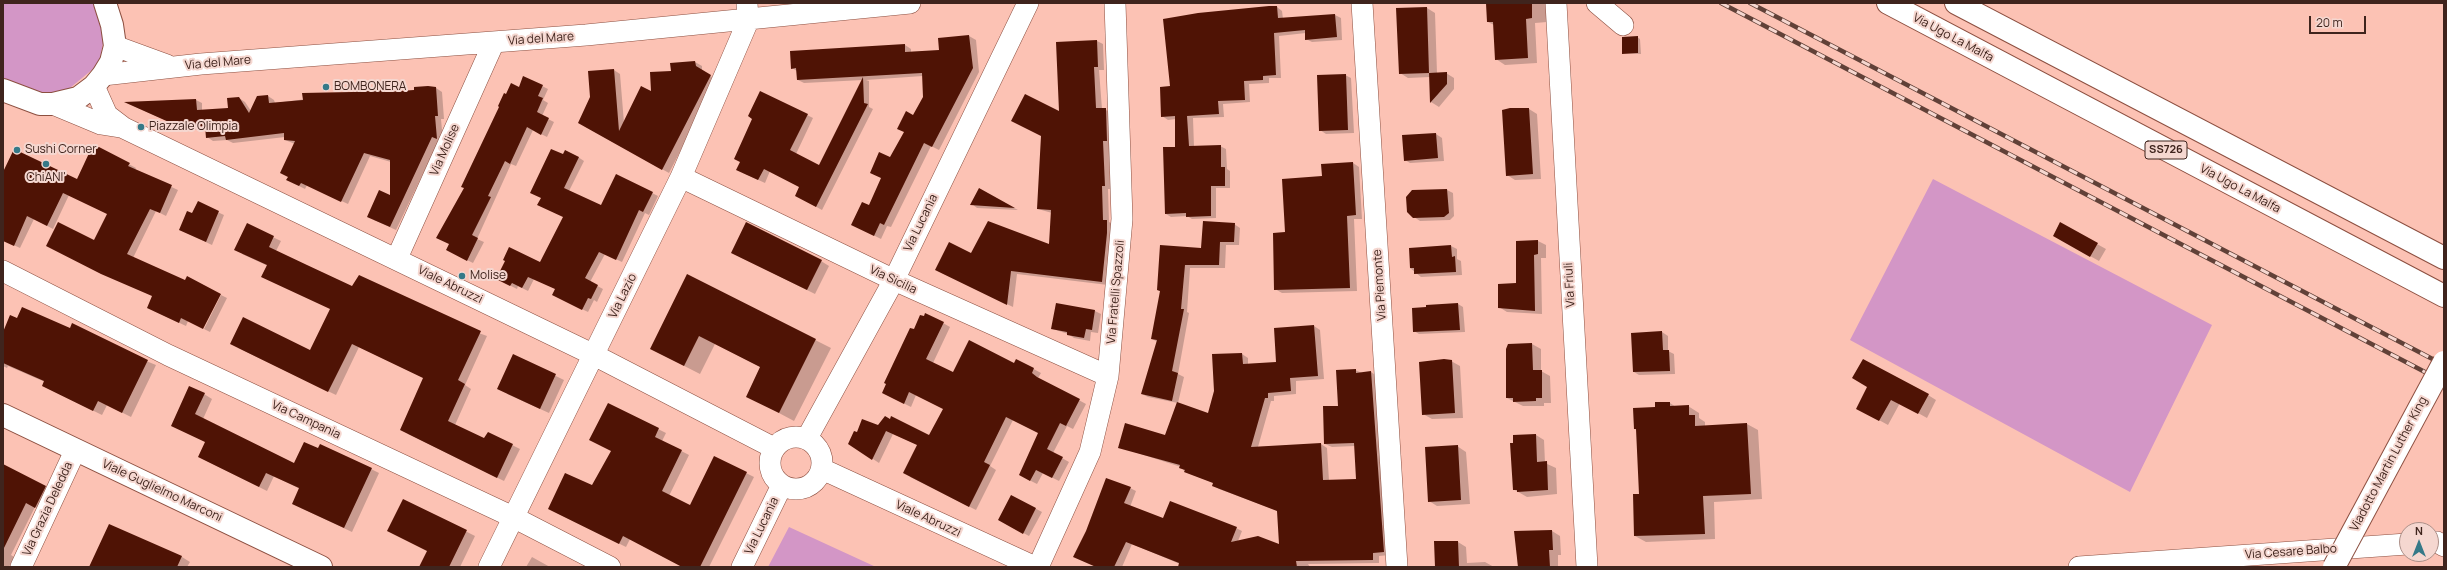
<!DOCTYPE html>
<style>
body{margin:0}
#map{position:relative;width:2447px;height:570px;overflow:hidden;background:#fcc2b4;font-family:Manrope,sans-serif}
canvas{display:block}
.frame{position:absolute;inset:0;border:4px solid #3f241d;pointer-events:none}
.north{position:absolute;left:2399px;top:522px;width:40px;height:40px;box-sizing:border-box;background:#f5d7d0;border:1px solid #ac8f88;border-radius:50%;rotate:0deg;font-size:11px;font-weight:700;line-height:16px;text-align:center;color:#3f241d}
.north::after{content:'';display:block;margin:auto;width:14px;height:18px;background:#357988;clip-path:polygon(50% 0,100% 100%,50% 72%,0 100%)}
.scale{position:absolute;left:2309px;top:16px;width:57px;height:18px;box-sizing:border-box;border:2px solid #3f241d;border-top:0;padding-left:5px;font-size:12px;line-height:14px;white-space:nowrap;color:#3f241d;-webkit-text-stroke:3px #f5d7d0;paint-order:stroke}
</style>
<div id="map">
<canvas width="2447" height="570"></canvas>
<div class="frame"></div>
<div class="north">N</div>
<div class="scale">20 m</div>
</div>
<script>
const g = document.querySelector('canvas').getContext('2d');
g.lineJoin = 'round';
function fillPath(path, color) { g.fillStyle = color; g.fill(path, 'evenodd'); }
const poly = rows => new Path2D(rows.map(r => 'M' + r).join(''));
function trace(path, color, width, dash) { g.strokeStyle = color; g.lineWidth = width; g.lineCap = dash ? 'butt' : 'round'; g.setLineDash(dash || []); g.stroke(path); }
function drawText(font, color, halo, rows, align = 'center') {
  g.font = font + ' Manrope,sans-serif'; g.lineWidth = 4; g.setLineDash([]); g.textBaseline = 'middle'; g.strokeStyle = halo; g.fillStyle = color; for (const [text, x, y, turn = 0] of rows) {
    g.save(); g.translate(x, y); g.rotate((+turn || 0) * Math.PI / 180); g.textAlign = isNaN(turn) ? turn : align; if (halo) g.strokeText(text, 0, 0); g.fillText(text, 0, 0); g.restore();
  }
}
fillPath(poly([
 [3,3,95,3,105,33,99,64,70,88,52,94,32,91,3,78],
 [1933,179,2212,325,2130,492,1850,340],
 [789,527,876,567,768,567]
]), '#d396c6');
fillPath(poly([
 [1486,3,1546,3,1547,22,1535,23,1537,63,1505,65,1496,59,1494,25,1488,22],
 [1277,7,1282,11,1283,19,1335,15,1341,18,1342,40,1312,42,1306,39,1306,33,1279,36,1281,78,1269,78,1269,83,1249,84,1250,102,1223,104,1224,117,1193,118,1194,147,1220,146,1226,149,1227,169,1230,171,1230,188,1216,188,1216,218,1192,219,1187,216,1171,217,1166,214,1176,148,1176,119,1168,120,1162,116,1171,87],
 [1427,8,1435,13,1437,73,1446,73,1454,78,1454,89,1439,107,1431,102,1430,77,1408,78,1400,73],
 [969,36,976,40,979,72,939,150,931,146,891,227,887,226,881,239,859,228,882,178,871,173,891,159,924,98,923,76,866,80,869,81,869,107,873,109,822,210,802,199,800,187,770,171,765,183,743,173,741,162,761,92,813,118,796,154,819,166,863,80,804,83,798,80,797,71,792,68,905,45,911,49,911,52,940,51],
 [1637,37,1640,39,1641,54,1623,53],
 [1097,41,1103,44,1104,70,1099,70,1102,109,1112,112,1113,144,1109,144,1110,189,1108,189,1109,222,1113,224,1108,285,1017,274,1013,307,942,273,971,255,1050,246,1052,213,1038,209,1060,113],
 [695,62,702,66,702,71,717,80,669,173,579,123,614,70,620,74,624,123,672,72],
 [1345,75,1351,78,1354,133,1326,134,1320,130],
 [542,86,548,89,543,100,548,103,542,116,554,122,547,137,533,130,516,166,511,164,477,239,484,242,473,263,453,253,450,244,465,188,507,96,519,88],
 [436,88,442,92,444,119,441,119,443,141,439,140,396,230,374,220,391,196,391,162,370,156,348,204,307,185,305,189,293,183,289,177,295,144,285,140,285,137,233,143,227,140,213,141,207,137,207,129,187,130,127,103,196,100,202,103,202,111,229,109,239,98,245,102,251,111,268,96,274,100,275,103,385,89,390,93],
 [1529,109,1537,114,1541,179,1515,180,1507,175],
 [1436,134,1442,138,1444,161,1410,163,1405,160,1404,136],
 [99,148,136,168,135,170,178,190,166,216,156,211,133,258,188,321,186,326,154,311,153,296,94,241,108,214,69,195,53,229,34,219,20,248,3,240,3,176,77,180],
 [563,156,578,157,584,161,569,191,601,206,652,193,658,196,649,215,645,213,622,262,605,254,590,282,603,289,597,302,594,300,588,312,553,295,556,289,534,279,528,291,518,286,517,289,503,282,540,263,565,217],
 [1353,163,1359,167,1362,219,1354,219,1357,291,1282,293,1275,289,1286,233,1323,177],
 [979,190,1018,210,977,208,972,204],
 [1447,190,1453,193,1454,216,1450,220,1420,221,1414,217,1412,191],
 [198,203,224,215,212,245,180,230,193,214],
 [1234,224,1240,228,1239,245,1226,245,1225,268,1190,268,1187,312,1189,313,1178,374,1184,377,1178,403,1208,414,1242,354,1248,358,1248,364,1277,363,1314,326,1320,330,1324,379,1296,381,1296,394,1274,396,1274,401,1271,401,1258,447,1321,444,1327,448,1329,481,1357,480,1355,446,1332,447,1325,444,1355,370,1362,373,1371,372,1377,376,1390,555,1379,556,1379,563,1308,564,1310,567,1179,567,1180,564,1132,544,1122,567,1097,567,1130,488,1136,491,1130,507,1164,519,1236,528,1242,531,1238,541,1280,546,1278,511,1219,489,1213,485,1214,483,1185,472,1181,467,1119,447,1165,436,1178,403,1148,397,1142,394,1158,342,1152,339,1161,292,1158,290,1202,249],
 [2061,224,2106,249,2099,261,2054,236],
 [247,225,281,241,276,251,352,287,487,336,465,385,471,389,455,425,485,440,488,433,520,449,504,481,408,434,424,378,359,347,336,395,238,348,310,352,331,309,268,266,242,254],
 [1538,241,1546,245,1546,258,1541,258,1542,314,1507,312,1499,307,1517,284,1517,242],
 [1451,246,1457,249,1457,259,1461,261,1462,275,1421,277,1410,268],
 [740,257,821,261,829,266,815,294],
 [688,276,831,348,794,421,747,396,761,367,715,344,700,374,651,349],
 [221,295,227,298,210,332,204,329],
 [1458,304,1463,307,1465,332,1419,334,1414,331],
 [1057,305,1095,311,1101,314,1098,333,1091,332,1090,341,1074,338,1068,334,1053,329],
 [18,319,70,330,156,365,131,417,107,405,102,415,43,386,45,382,8,366,7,368,3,366,3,331],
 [943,323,950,327,933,363,954,374,1015,364,1017,360,1041,373,1038,378,1086,404,1073,429,1067,426,1053,453,1069,462,1059,481,1043,473,1037,484,1027,479,1039,433,1013,420,990,466,996,470,976,510,910,477,918,445,893,434,879,463,849,443,858,434,890,420,929,436,944,409,916,395,911,407,883,393,914,330],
 [1662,332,1668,336,1668,351,1674,354,1675,374,1639,375,1634,372],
 [1532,344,1541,349,1541,371,1550,376,1551,403,1544,403,1544,406,1523,406,1507,398],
 [513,355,564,380,549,413,507,394],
 [1451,361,1460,366,1463,418,1432,419,1423,414],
 [1868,387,1928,395,1936,400,1927,418,1900,403,1888,425,1857,408],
 [204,394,212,399,203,419,294,464,371,469,379,473,352,532,301,508,300,489,274,476,267,491,207,461,206,442,172,426],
 [1670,403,1676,407,1688,406,1699,413,1699,418,1705,422,1705,426,1747,424,1758,430,1762,499,1714,502,1715,539,1646,542,1635,536,1640,495,1637,430,1635,429,1657,408],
 [608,404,666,433,662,441,689,455,669,496,690,506,746,473,754,477,709,567,684,567,630,539,626,547,557,513,593,487,612,451],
 [1536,435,1544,440,1545,463,1556,468,1557,494,1527,497,1513,489],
 [1457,446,1466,452,1470,504,1437,506,1429,501],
 [3,466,53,491,44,512,35,507,11,555,14,557,9,567,3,567],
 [1012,496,1042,512,1029,536,999,520],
 [404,500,475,536,460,567,429,567,428,551],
 [110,525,182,557,190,562,187,567,90,567],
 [1552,531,1560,536,1561,555,1558,555,1558,567,1518,567,1515,532],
 [1458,542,1466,547,1467,563,1485,562,1494,567,1436,567],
 [532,557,550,567,526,567]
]), '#0003');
fillPath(poly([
 [1486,3,1532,3,1532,18,1526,19,1528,58,1495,60,1493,22,1487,22],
 [1269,6,1277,6,1278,18,1335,14,1337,37,1305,40,1305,30,1274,33,1276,75,1263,76,1263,80,1244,81,1245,100,1218,101,1219,114,1187,116,1189,146,1221,145,1221,167,1225,167,1225,186,1211,186,1211,216,1186,217,1186,213,1165,214,1163,147,1175,147,1175,116,1161,117,1160,87,1170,86,1163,19,1198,13],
 [1427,7,1429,73,1447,72,1447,84,1430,103,1429,73,1399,74,1396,8],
 [969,35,973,68,932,147,924,143,884,225,880,223,874,236,851,225,862,202,869,205,881,178,870,173,879,152,890,157,904,132,897,129,906,111,913,115,923,97,922,73,797,80,796,68,791,69,790,51,905,44,905,52,939,50,938,38],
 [1638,36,1638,53,1622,54,1622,37],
 [1097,40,1098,67,1094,67,1096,108,1106,108,1107,141,1103,141,1105,186,1102,186,1103,220,1107,220,1107,233,1102,282,1011,271,1007,305,935,270,949,242,971,253,988,221,1049,244,1051,210,1037,209,1041,136,1011,121,1025,94,1059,111,1056,42],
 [695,61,696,66,711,75,662,170,578,123,590,97,588,71,614,69,619,131,641,86,651,91,650,72,671,71,670,63],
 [1346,74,1348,130,1319,131,1317,75],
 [523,76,543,85,538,96,543,98,537,112,549,118,541,135,527,127,510,164,505,161,488,196,491,197,472,235,478,238,467,261,446,250,449,244,436,238,464,188,461,187,499,107,498,106,504,93,506,94,511,83,519,87],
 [863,77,864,103,868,104,816,207,795,196,799,187,764,169,758,180,736,170,740,162,734,159,752,119,748,116,760,91,808,114,790,150,819,165],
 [428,86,436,87,438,116,435,116,437,139,432,137,390,227,367,217,379,190,390,195,390,160,364,153,341,202,301,183,299,186,286,180,288,177,280,173,295,141,284,140,284,133,226,140,225,136,206,138,205,126,180,127,124,102,196,99,197,110,228,108,227,98,239,97,249,113,257,96,268,95,269,103,303,100,302,93,352,92,385,88,385,92,414,90,414,87],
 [1510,108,1529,108,1533,174,1506,176,1502,110],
 [1436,133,1438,158,1404,161,1402,135],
 [99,147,130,163,128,166,172,185,160,213,150,209,127,254,185,280,187,276,221,294,203,329,181,318,179,323,147,308,152,296,101,274,46,246,58,222,94,240,107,214,63,193,47,226,27,216,14,246,3,241,3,172,14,149,77,179,91,149],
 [551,149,563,154,565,150,579,157,564,188,601,205,616,174,653,192,643,212,639,210,616,260,599,252,585,278,598,285,591,299,588,298,582,310,552,295,555,289,528,277,522,288,512,283,510,286,496,279,505,261,503,260,509,247,540,262,563,217,537,205,541,198,530,193],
 [1353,162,1356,215,1347,216,1350,288,1274,290,1273,233,1285,232,1282,179,1322,176,1321,164],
 [979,188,1015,208,970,205],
 [1447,189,1449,213,1444,217,1413,218,1407,212,1406,197,1412,190],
 [198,201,219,211,206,242,179,230,187,211,192,213],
 [1203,221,1235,223,1234,242,1220,242,1219,265,1185,265,1181,309,1184,309,1172,371,1178,373,1172,401,1141,394,1157,340,1151,339,1160,291,1157,290,1160,245,1201,248],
 [746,222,822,260,807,290,731,253],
 [2060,222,2098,243,2090,257,2053,236],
 [247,223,274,236,269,247,307,265,352,286,359,275,481,331,458,380,465,384,448,421,484,438,488,432,513,444,497,478,400,430,423,378,352,344,328,392,230,344,243,317,310,350,330,309,261,277,267,265,234,250],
 [1538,240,1538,254,1534,255,1535,311,1498,308,1498,284,1516,283,1516,241],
 [1451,245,1452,257,1455,256,1456,272,1414,274,1414,268,1410,268,1409,248],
 [687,274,816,339,779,413,746,397,760,367,699,336,684,366,650,349],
 [1056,303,1095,310,1092,330,1086,329,1084,338,1067,335,1067,332,1051,329],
 [1458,303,1460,330,1413,332,1412,308,1426,307,1426,305],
 [22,307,70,328,72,323,148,360,122,413,98,401,93,411,42,386,44,381,3,363,3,332,10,315,17,318],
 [925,313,944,322,926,359,953,372,969,340,1014,363,1016,359,1034,368,1032,373,1037,377,1080,399,1066,426,1060,423,1047,449,1063,457,1052,478,1036,470,1030,481,1019,475,1038,433,1006,417,984,462,990,465,969,507,903,473,917,445,886,431,872,460,848,444,854,431,857,432,862,419,878,425,885,416,890,419,891,416,929,435,943,409,909,392,904,404,882,393,886,384,884,383,910,328,914,329,920,315,924,316],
 [1314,325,1318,376,1290,378,1291,391,1268,393,1268,398,1265,398,1251,447,1321,443,1323,480,1356,479,1354,443,1324,444,1323,406,1338,406,1336,370,1356,369,1356,373,1371,371,1384,552,1373,553,1373,560,1296,561,1297,567,1178,567,1179,563,1126,542,1114,567,1096,567,1073,557,1086,531,1106,478,1131,487,1124,503,1163,518,1170,501,1237,527,1231,542,1258,536,1279,544,1277,511,1212,486,1213,483,1184,472,1185,470,1179,468,1180,465,1118,448,1125,423,1165,435,1177,402,1208,413,1214,391,1212,354,1242,353,1243,364,1276,362,1274,328],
 [1662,331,1663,350,1669,350,1670,371,1633,372,1631,333],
 [1532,343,1533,370,1542,370,1542,398,1536,398,1536,401,1513,402,1513,398,1506,398,1506,349,1508,344],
 [513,354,556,374,540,409,497,389],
 [1444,359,1452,360,1455,413,1422,415,1419,362],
 [1863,359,1929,394,1918,414,1891,400,1879,421,1856,409,1867,387,1852,378],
 [189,386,205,393,195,414,294,463,304,442,318,448,320,444,372,468,344,528,292,504,299,488,266,473,259,487,198,457,205,442,171,426],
 [1655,402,1670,402,1670,406,1689,405,1689,415,1695,415,1695,426,1747,423,1751,494,1703,496,1705,534,1634,536,1633,494,1639,494,1636,429,1634,429,1633,408,1655,407],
 [608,403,659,428,655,437,682,450,662,491,690,505,714,456,747,472,700,567,682,567,623,536,619,544,548,509,565,473,592,485,611,451,589,440],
 [1536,434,1537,462,1547,461,1548,490,1517,492,1517,490,1513,490,1510,443,1513,443,1513,435],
 [1458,445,1461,500,1428,502,1425,447],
 [3,464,46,486,35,508,26,503,3,550],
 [1011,495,1036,508,1023,534,998,520],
 [403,499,467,530,449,567,419,567,427,551,387,531],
 [109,524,182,556,177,567,89,567],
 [1552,530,1553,550,1549,550,1550,567,1518,567,1514,531],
 [1434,541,1458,541,1459,567,1435,567]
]), '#4f1305');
const minor = poly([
 [1362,3,1397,567],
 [1556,3,1587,567],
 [1597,3,1623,25],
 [115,46,167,65],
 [103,75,201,64,586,35,910,3],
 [94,86,107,115,124,128,594,355,774,448],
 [53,104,101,124,120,127],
 [681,177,894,280,1108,376],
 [397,258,494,42],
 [3,271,168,355,515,518,610,567],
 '770 463a26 26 0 1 1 52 0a26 26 0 1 1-52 0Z',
 [807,438,894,280,1028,3],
 [822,469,1035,567],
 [2431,542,2437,542,2444,546],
 [21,567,75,451],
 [489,567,681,177,748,21,747,3],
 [742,567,782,485],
 [1038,567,1090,452,1108,376,1122,219,1115,3],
 [2079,567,2407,544]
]);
const secondary = poly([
 [3,90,40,104,53,104,78,98,94,86,103,75,111,62,115,46,112,25,105,3],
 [3,415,321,567]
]);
const trunk = poly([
 [1888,3,2444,296],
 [1956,3,2444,258]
]);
trace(minor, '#8c4f40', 22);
trace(secondary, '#8c4f40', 24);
trace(trunk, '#8c4f40', 24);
trace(minor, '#fff', 21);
trace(secondary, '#fff', 22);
trace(trunk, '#fff', 22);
const rail = poly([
 [1721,3,2444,382],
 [1750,3,2444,365]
]);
trace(rail, '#614138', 4.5);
trace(rail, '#f5d7d0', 3, [9]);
const secondaryBridge = poly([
 [2334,567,2444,362]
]);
trace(secondaryBridge, '#8c4f40', 24, []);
trace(secondaryBridge, '#fff', 22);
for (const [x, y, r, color] of [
 [326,87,4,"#357988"],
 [141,127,4,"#357988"],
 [17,150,4,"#357988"],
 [46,164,4,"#357988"],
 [462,276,4,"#357988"]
]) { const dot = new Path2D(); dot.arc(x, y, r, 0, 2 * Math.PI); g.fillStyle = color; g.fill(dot); trace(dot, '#f5d7d0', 1.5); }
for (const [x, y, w] of [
 [2166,150,42]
]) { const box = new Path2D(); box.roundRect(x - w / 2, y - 9, w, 18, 3); g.fillStyle = '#f5d7d0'; g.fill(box); trace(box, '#3f241d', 1); }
drawText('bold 11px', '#3f241d', null, [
 ["SS726",2166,150]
]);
drawText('12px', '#3f241d', '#f5d7d0', [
 ["Via Ugo La Malfa",1953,38,28],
 ["Via del Mare",541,39,-4],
 ["Via del Mare",218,63,-5],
 ["Via Molise",445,150,-66],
 ["Via Ugo La Malfa",2240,189,28],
 ["Via Lucania",921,223,-64],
 ["Via Sicilia",893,280,25],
 ["Viale Abruzzi",450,285,26],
 ["Via Piemonte",1380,285,-94],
 ["Via Friuli",1570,285,-93],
 ["Via Fratelli Spazzoli",1116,292,-85],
 ["Via Lazio",623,296,-64],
 ["Via Campania",306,420,25],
 ["Viadotto Martin Luther King",2389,464,-62],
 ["Viale Guglielmo Marconi",162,491,25],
 ["Via Grazia Deledda",48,509,-65],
 ["Viale Abruzzi",928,519,25],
 ["Via Lucania",762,526,-64],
 ["Via Cesare Balbo",2291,552,-4]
]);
drawText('12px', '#3f241d', '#f5d7d0', [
 ["BOMBONERA",334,87],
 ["Piazzale Olimpia",149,127],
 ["Sushi Corner",25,150],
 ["ChiANI'",46,178,"center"],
 ["Molise",470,276]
], 'left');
</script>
